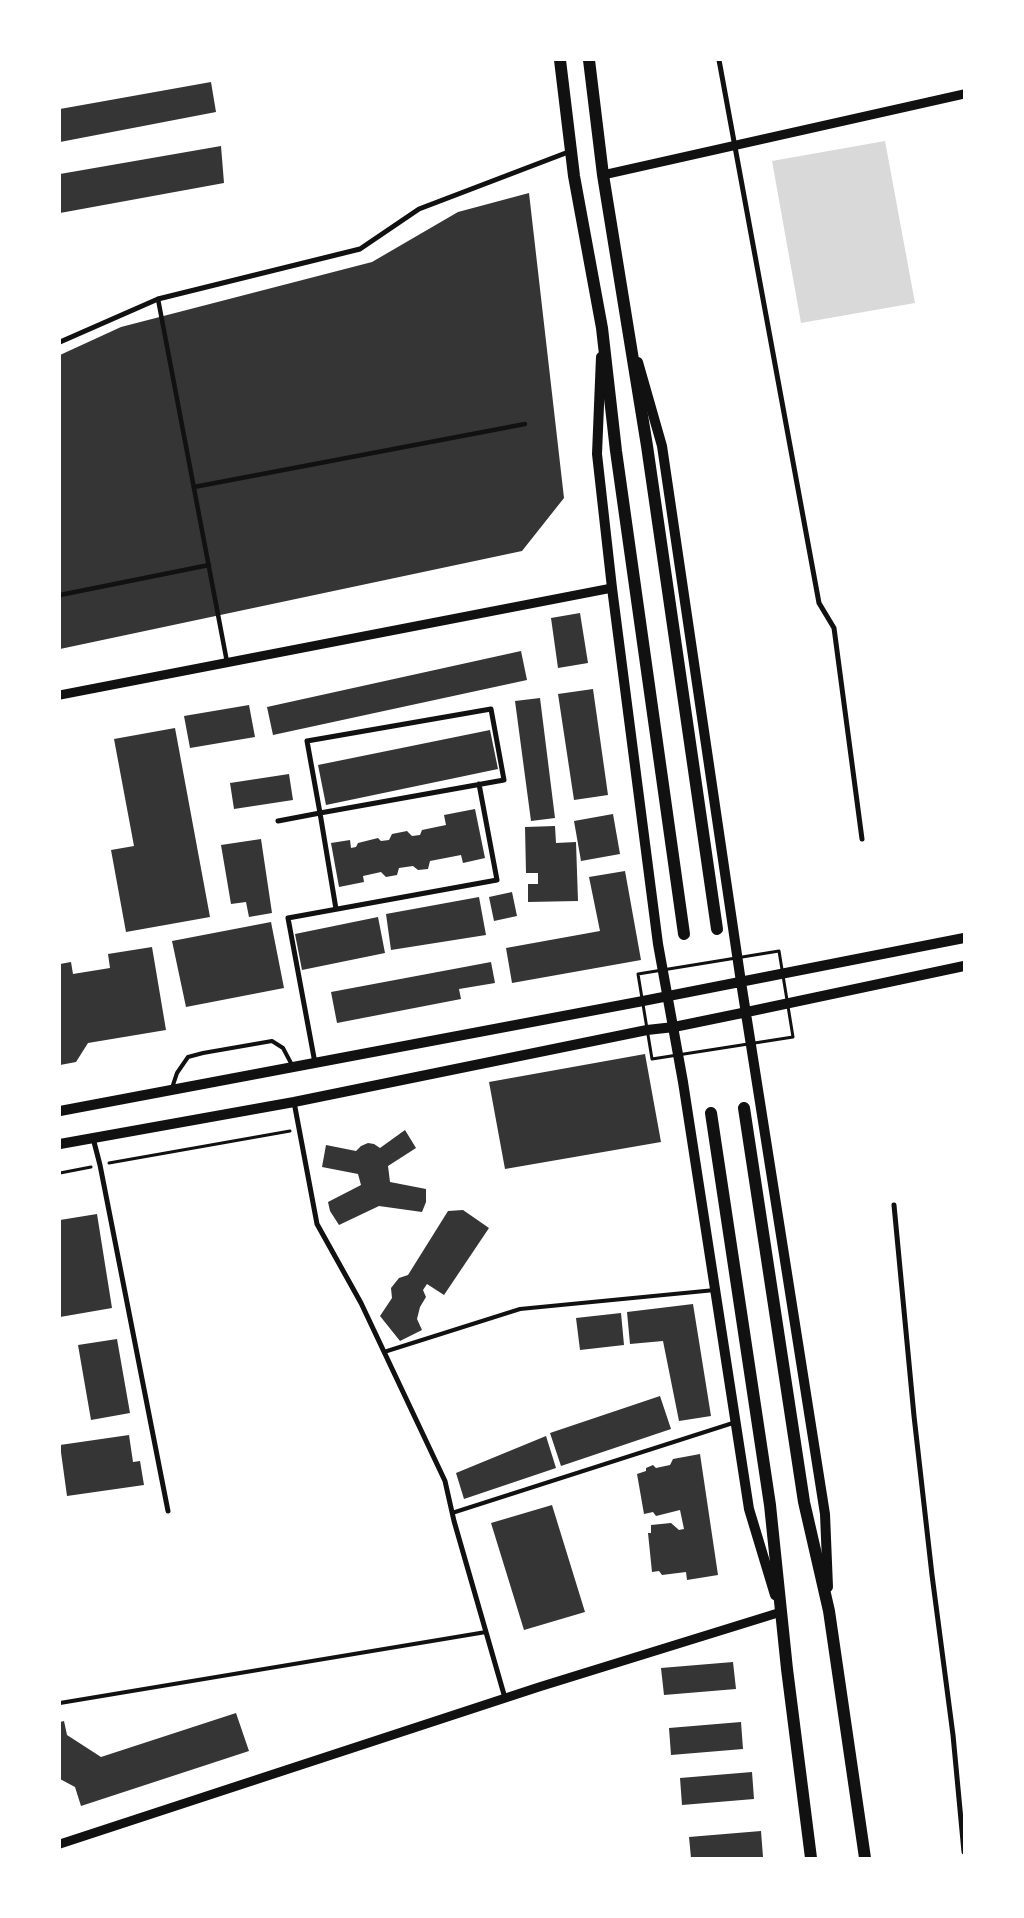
<!DOCTYPE html>
<style>
body{margin:0}
#map{position:relative;width:1024px;height:1918px;overflow:hidden;background:#fff;font-family:"DejaVu Sans",sans-serif}
canvas{display:block}
.frame{position:absolute;inset:0;border:61px solid #fff;pointer-events:none}
</style>
<div id="map">
<canvas width="1024" height="1918"></canvas>
<div class="frame"></div>
</div>
<script>
const g = document.querySelector('canvas').getContext('2d');
g.lineJoin = 'round';
function fillPath(path, color) { g.fillStyle = color; g.fill(path, 'evenodd'); }
const poly = rows => new Path2D(rows.map(r => 'M' + r).join(''));
function trace(path, color, width, dash) { g.strokeStyle = color; g.lineWidth = width; g.lineCap = dash ? 'butt' : 'round'; g.setLineDash(dash || []); g.stroke(path); }
fillPath(poly([
 [885,141,915,303,801,323,772,161]
]), '#d9d9d9');
fillPath(poly([
 [211,82,216,112,60,142,60,109],
 [221,146,224,183,60,213,60,174],
 [529,193,564,498,522,551,60,649,60,355,121,327,372,262,458,212],
 [580,613,588,663,558,668,551,618],
 [521,651,527,680,273,735,267,707],
 [593,689,608,795,574,800,558,694],
 [540,698,555,818,531,821,515,701],
 [249,705,255,737,190,748,184,716],
 [175,728,210,917,126,932,111,850,134,846,114,739],
 [490,730,498,769,326,805,318,765],
 [289,774,293,800,234,809,230,783],
 [475,809,485,858,463,863,461,855,430,861,428,869,418,870,413,866,399,868,397,875,386,877,381,872,363,876,364,882,339,887,331,843,350,840,351,848,356,847,358,843,378,838,381,841,389,840,392,834,407,831,412,836,420,835,422,830,446,825,444,815],
 [613,814,620,854,581,861,574,821],
 [555,826,556,843,576,842,578,901,528,902,528,884,538,884,538,873,526,873,525,827],
 [261,839,272,913,249,917,246,902,231,904,221,845],
 [625,871,641,960,512,983,506,948,600,931,589,877],
 [512,892,517,916,494,921,489,897],
 [479,897,486,935,391,950,386,914],
 [378,917,385,953,302,970,295,934],
 [271,922,284,988,186,1007,172,941],
 [152,947,166,1030,88,1043,76,1062,60,1065,60,964,71,962,73,974,110,968,108,954],
 [491,962,495,983,459,989,461,999,337,1023,331,992],
 [645,1054,661,1142,505,1169,489,1082],
 [405,1130,416,1148,388,1166,390,1182,426,1189,426,1202,422,1212,379,1206,339,1225,330,1211,328,1202,361,1185,358,1174,322,1167,326,1145,356,1151,361,1146,368,1143,374,1144,380,1148],
 [463,1210,489,1228,444,1295,427,1284,423,1290,426,1297,420,1307,417,1319,422,1330,400,1341,380,1316,392,1298,391,1288,399,1278,408,1275,448,1211],
 [97,1214,112,1308,60,1317,60,1220],
 [693,1304,711,1416,679,1421,663,1341,630,1344,627,1312],
 [621,1313,624,1345,580,1350,576,1318],
 [117,1339,130,1413,91,1420,78,1345],
 [660,1396,671,1429,561,1466,550,1433],
 [129,1435,133,1462,140,1461,144,1485,67,1496,60,1445],
 [546,1436,556,1468,464,1499,456,1473],
 [700,1454,718,1575,687,1580,686,1572,662,1575,659,1571,652,1572,648,1533,651,1533,651,1525,671,1523,679,1530,684,1529,680,1510,656,1516,653,1512,644,1514,637,1474,646,1471,646,1468,653,1465,656,1468,670,1465,673,1459],
 [552,1505,585,1612,524,1630,491,1523],
 [733,1662,736,1689,664,1695,661,1668],
 [236,1713,249,1751,81,1806,75,1787,60,1779,60,1722,64,1721,67,1735,101,1757],
 [741,1722,743,1749,671,1755,669,1728],
 [752,1772,754,1799,682,1805,680,1778],
 [761,1831,763,1857,691,1858,689,1837]
]), '#353535');
trace(poly([
 [779,951,793,1037,652,1059,638,974,779,951],
 [109,1163,290,1131],
 [60,1173,91,1167]
]), '#111', 3);
trace(poly([
 [172,1088,177,1073,188,1057,203,1053,272,1041,283,1048,292,1065],
 [384,1352,520,1309,715,1290],
 [452,1513,736,1422],
 [60,1703,486,1632]
]), '#111', 4);
trace(poly([
 [158,299,227,662],
 [194,487,525,424],
 [60,595,209,565]
]), '#111', 4.5);
trace(poly([
 [719,60,819,603,834,628,862,839],
 [60,342,158,299,360,249,419,209,571,151],
 [278,821,320,813,504,780,491,709,307,741,320,813,336,909],
 [315,1063,288,918,497,880,479,784],
 [294,1102,317,1224,361,1303,445,1481,454,1521,505,1698],
 [93,1138,100,1165,168,1511],
 [894,1205,914,1416,932,1575,953,1735,964,1852]
]), '#111', 5);
trace(poly([
 [603,175,964,94],
 [60,695,612,588],
 [60,1844,539,1687,781,1612]
]), '#111', 9);
trace(poly([
 [601,357,597,454,612,588,658,944,683,1082,749,1509,775,1595],
 [638,362,662,446,741,982,825,1514,828,1587],
 [60,1111,643,1001,964,938],
 [60,1144,294,1102,647,1030,674,1027,747,1012,964,966]
]), '#111', 10);
trace(poly([
 [560,60,574,176,602,328,616,451,684,934],
 [589,60,603,175,647,446,717,929],
 [744,1108,804,1502,829,1611,865,1858],
 [711,1113,770,1505,787,1669,811,1858]
]), '#111', 12);
</script>
